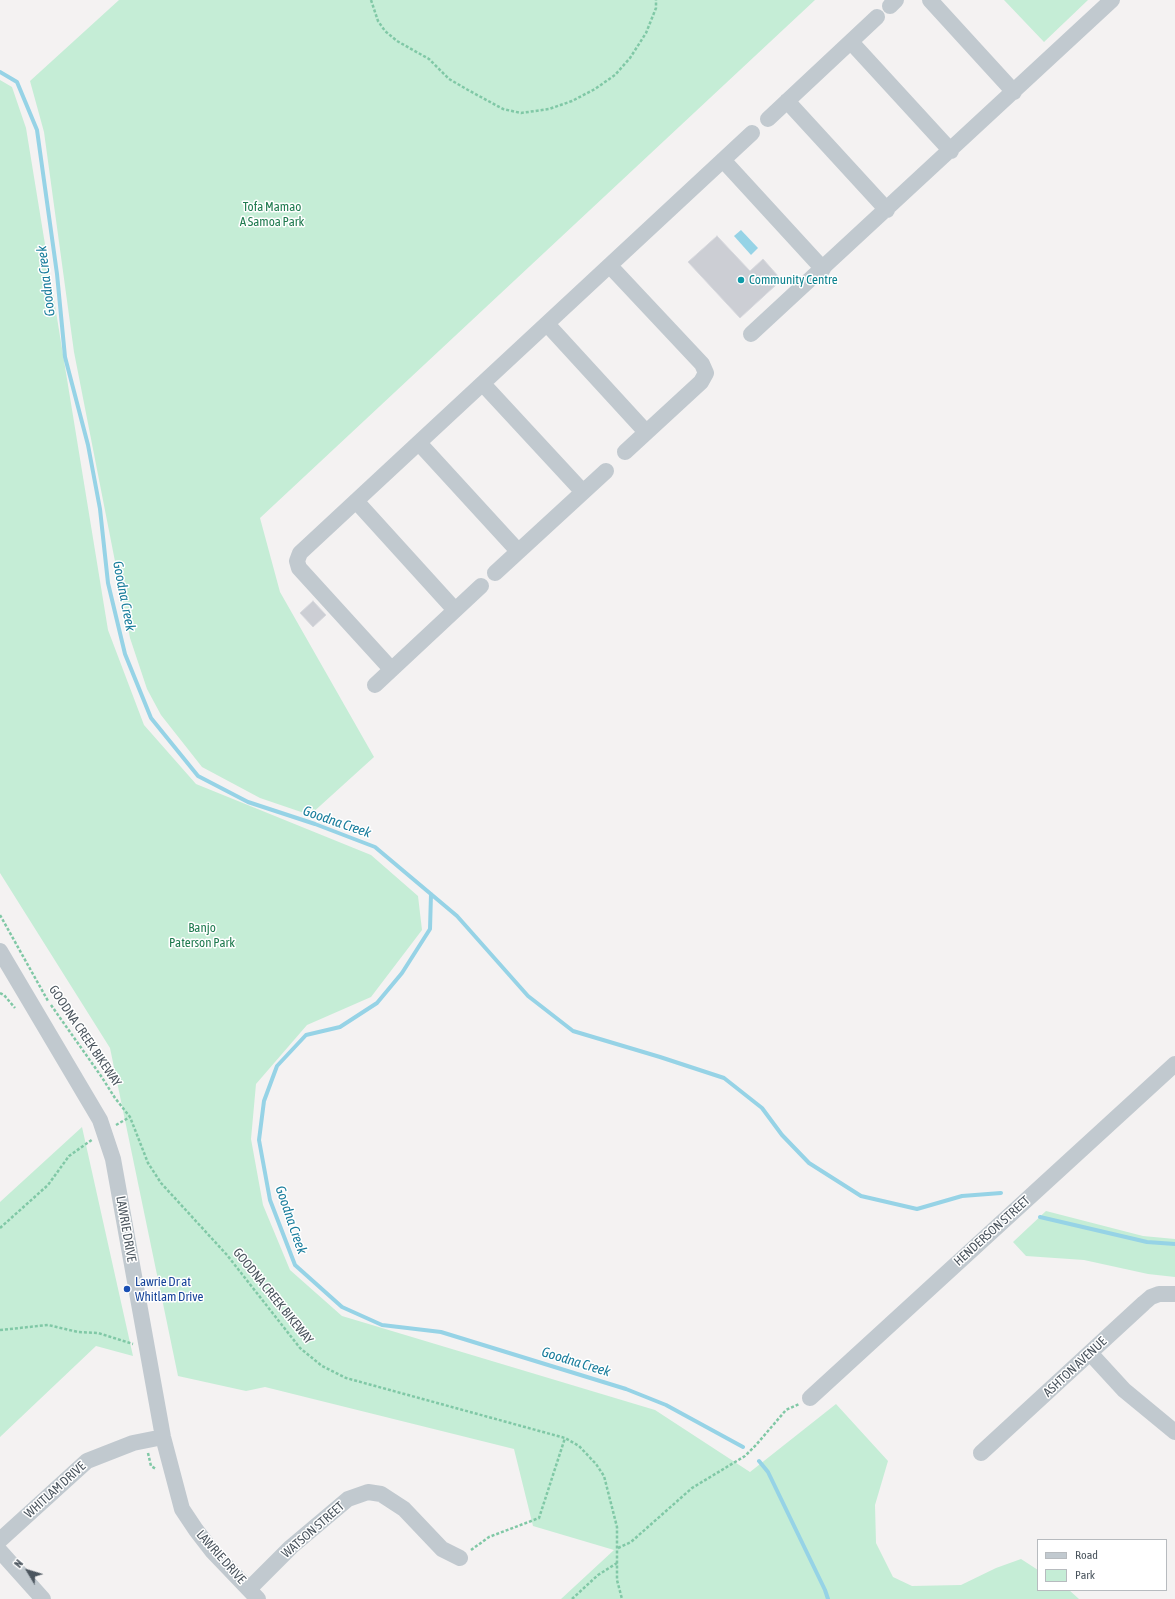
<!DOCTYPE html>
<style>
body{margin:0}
#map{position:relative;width:1175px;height:1599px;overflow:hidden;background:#f4f2f2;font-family:"Asap Condensed",sans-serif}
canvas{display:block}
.legend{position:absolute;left:1037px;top:1539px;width:130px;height:52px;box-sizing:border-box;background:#fff;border:1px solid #b7bbbf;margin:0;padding:5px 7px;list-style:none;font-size:12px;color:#4b555e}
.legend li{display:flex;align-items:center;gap:8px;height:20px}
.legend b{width:20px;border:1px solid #b7bbbf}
.north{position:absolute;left:8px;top:1551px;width:40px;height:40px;-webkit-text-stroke:3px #fff;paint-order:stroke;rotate:308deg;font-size:11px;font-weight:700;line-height:16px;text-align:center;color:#4b555e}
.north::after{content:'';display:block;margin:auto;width:14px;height:18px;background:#4b555e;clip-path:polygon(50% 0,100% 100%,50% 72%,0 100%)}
</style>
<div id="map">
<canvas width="1175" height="1599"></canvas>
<ul class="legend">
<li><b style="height:5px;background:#c1c9cf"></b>Road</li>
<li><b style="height:11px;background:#c5edd6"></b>Park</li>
</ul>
<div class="north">N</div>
</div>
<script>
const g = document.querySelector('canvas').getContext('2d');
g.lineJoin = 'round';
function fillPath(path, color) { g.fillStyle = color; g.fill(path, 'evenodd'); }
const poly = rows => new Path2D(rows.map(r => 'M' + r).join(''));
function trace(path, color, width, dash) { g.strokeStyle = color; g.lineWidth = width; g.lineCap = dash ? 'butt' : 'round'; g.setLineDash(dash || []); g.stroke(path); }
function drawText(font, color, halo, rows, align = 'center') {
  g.font = font + ' "Asap Condensed",sans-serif'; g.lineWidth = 3; g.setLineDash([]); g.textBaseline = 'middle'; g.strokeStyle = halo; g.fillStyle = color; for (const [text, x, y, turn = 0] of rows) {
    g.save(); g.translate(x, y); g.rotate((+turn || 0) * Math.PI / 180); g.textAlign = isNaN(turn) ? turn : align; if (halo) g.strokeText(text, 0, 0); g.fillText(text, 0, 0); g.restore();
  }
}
fillPath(poly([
 [119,0,815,0,260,518,280,592,374,757,310,815,260,798,202,767,161,715,147,689,130,638,74,352,44,132,30,81],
 [1004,0,1088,0,1044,42],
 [0,80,12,87,26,128,108,630,144,725,196,784,371,855,418,896,422,930,371,997,307,1025,256,1084,251,1139,263,1205,290,1270,342,1316,655,1410,750,1472,836,1404,888,1461,875,1505,876,1543,893,1577,912,1586,961,1585,996,1568,1021,1559,1038,1570,1038,1590,1069,1590,1079,1599,561,1599,614,1550,533,1526,514,1449,265,1387,246,1391,178,1376,110,1048,0,873],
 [82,1127,133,1356,96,1346,0,1437,0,1202],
 [1046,1211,1143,1236,1175,1239,1175,1277,1148,1274,1084,1260,1026,1256,1013,1242]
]), '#c5edd6');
fillPath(poly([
 [741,230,758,248,751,255,734,236]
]), '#96d3e6');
trace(poly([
 [0,72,17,82,37,130,57,274,65,357,88,445,100,509,108,583,125,654,151,718,198,776,248,802,315,824,375,847,457,916,528,996,573,1031,660,1057,724,1078,762,1108,782,1135,809,1163,861,1196,917,1209,962,1196,1001,1193],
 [431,894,430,929,402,973,377,1003,340,1027,306,1035,277,1066,264,1101,259,1140,270,1200,295,1265,342,1307,382,1325,441,1332,626,1389,666,1405,743,1447],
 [1040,1217,1147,1242,1175,1244],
 [759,1461,768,1472,825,1590,828,1599]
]), '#96d3e6', 4);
const building = poly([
 [717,236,750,271,763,259,778,276,777,284,740,318,688,262,717,236],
 [313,601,326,615,313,627,300,613,313,601]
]);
fillPath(building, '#ccced4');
trace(building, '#d7d8dd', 1);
trace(poly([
 [371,0,378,21,385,31,397,41,429,59,449,79,468,90,503,109,521,113,549,109,572,101,595,89,615,75,630,58,646,33,656,8,656,0],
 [0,915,48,1001],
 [0,993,4,995,15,1008],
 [51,1005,101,1076,115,1098,130,1117,148,1163,161,1183,227,1255,300,1348,322,1366,346,1378,565,1438,579,1446,596,1464,604,1476,617,1527,617,1580,622,1599],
 [116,1125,130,1117],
 [0,1228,48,1185,69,1156,93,1139],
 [0,1330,48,1325,78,1332,98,1333,133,1344],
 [148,1453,151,1466,156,1469],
 [618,1548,631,1542,692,1488,745,1456,756,1445,786,1410,799,1404],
 [471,1550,489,1537,539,1518,565,1438],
 [572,1599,598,1575,617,1563]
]), '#80c8a6', 2.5, [3, 2]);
trace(poly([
 [930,0,1014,92],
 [890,6,896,0],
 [851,42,951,151],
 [787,101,887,210],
 [768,119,877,17],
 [723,160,823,269],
 [610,266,702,364,706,373,701,382,625,452],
 [547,324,646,432],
 [751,334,1112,0],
 [483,384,583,492],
 [419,443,518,551],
 [356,501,455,610],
 [495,573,606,471],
 [391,669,299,568,297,561,300,553,752,133],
 [375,685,481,586],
 [0,951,100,1120,113,1159,163,1437,182,1509,196,1530,213,1552,258,1599],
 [1090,1353,1124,1390,1175,1432],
 [810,1398,1175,1064],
 [981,1453,1144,1303,1151,1297,1159,1294,1175,1294],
 [0,1540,87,1461,133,1443,163,1437],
 [0,1551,43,1599],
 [249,1589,291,1547,348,1499,368,1492,381,1494,404,1509,442,1549,460,1558]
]), '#c1c9cf', 16);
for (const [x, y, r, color] of [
 [741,280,4,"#0f9aa8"],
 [127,1289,4,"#1a4fb4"]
]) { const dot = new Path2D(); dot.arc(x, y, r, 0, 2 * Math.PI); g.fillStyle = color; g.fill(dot); trace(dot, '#fff', 1.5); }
drawText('13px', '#207b50', '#fff', [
 ["Tofa Mamao",272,207],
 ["A Samoa Park",272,222],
 ["Banjo",202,928],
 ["Paterson Park",202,943]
]);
drawText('13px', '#0d838f', '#fff', [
 ["Community Centre",749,280]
], 'left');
drawText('13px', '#4b555e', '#fff', [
 ["GOODNA CREEK BIKEWAY",85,1036,56],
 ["LAWRIE DRIVE",126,1229,80],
 ["HENDERSON STREET",992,1231,-42],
 ["GOODNA CREEK BIKEWAY",273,1296,51],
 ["ASHTON AVENUE",1075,1367,-43],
 ["WHITLAM DRIVE",55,1490,-42],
 ["WATSON STREET",313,1530,-41],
 ["LAWRIE DRIVE",221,1557,48]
]);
drawText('13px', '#164399', '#fff', [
 ["Lawrie Dr at",135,1282],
 ["Whitlam Drive",135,1297]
], 'left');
drawText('italic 14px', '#197d9c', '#fff', [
 ["Goodna Creek",46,281,-97],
 ["Goodna Creek",124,596,79],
 ["Goodna Creek",337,822,19],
 ["Goodna Creek",291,1220,71],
 ["Goodna Creek",576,1362,17]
]);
</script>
